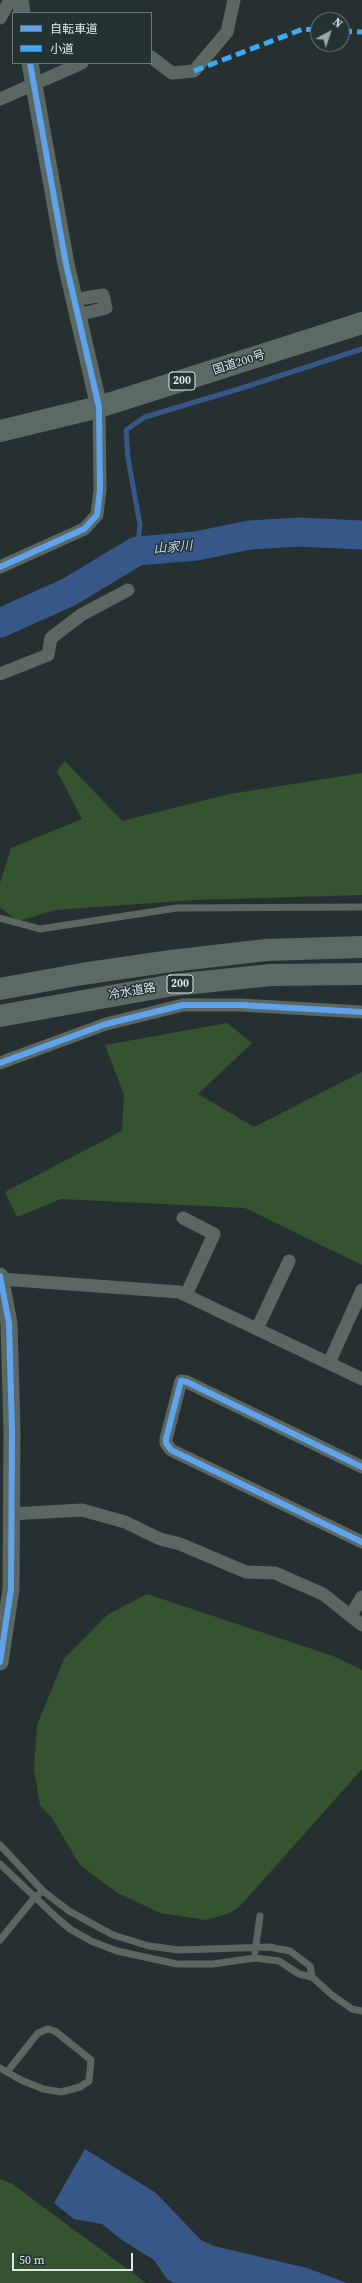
<!DOCTYPE html>
<meta charset="utf-8">
<style>
body{margin:0}
#map{position:relative;width:362px;height:2283px;overflow:hidden;background:#273030;font-family:"Source Serif 4","Noto Sans JP",serif}
canvas{display:block}
.legend{position:absolute;left:12px;top:12px;width:140px;height:52px;box-sizing:border-box;background:#233334;border:1px solid #6e7b7c;margin:0;padding:5px 7px;list-style:none;font-size:12px;color:#dee8e9}
.legend li{display:flex;align-items:center;gap:8px;height:20px}
.legend b{width:20px;border:1px solid #6e7b7c}
.north{position:absolute;left:310px;top:12px;width:40px;height:40px;box-sizing:border-box;background:#233334;border:1px solid #6e7b7c;border-radius:50%;rotate:40deg;font-size:11px;font-weight:700;line-height:16px;text-align:center;color:#dee8e9}
.north::after{content:'';display:block;margin:auto;width:14px;height:18px;background:#9ea8a8;clip-path:polygon(50% 0,100% 100%,50% 72%,0 100%)}
.scale{position:absolute;left:12px;top:2253px;width:121px;height:18px;box-sizing:border-box;border:2px solid #dee8e9;border-top:0;padding-left:5px;font-size:12px;line-height:14px;white-space:nowrap;color:#dee8e9;-webkit-text-stroke:3px #233334;paint-order:stroke}
</style>
<div id="map">
<canvas width="362" height="2283"></canvas>
<ul class="legend">
<li><b style="height:5px;background:#60a3ed"></b>自転車道</li>
<li><b style="height:5px;background:#3fa9f5"></b>小道</li>
</ul>
<div class="north">N</div>
<div class="scale">50 m</div>
</div>
<script>
const g = document.querySelector('canvas').getContext('2d');
g.lineJoin = 'round';
function fillPath(path, color) { g.fillStyle = color; g.fill(path, 'evenodd'); }
const poly = rows => new Path2D(rows.map(r => 'M' + r).join(''));
function trace(path, color, width, dash) { g.strokeStyle = color; g.lineWidth = width; g.lineCap = dash ? 'butt' : 'round'; g.setLineDash(dash || []); g.stroke(path); }
function drawText(font, color, halo, rows, align = 'center') {
  g.font = font + ' "Source Serif 4","Noto Sans JP",serif'; g.lineWidth = 3; g.setLineDash([]); g.textBaseline = 'middle'; g.strokeStyle = halo; g.fillStyle = color; for (const [text, x, y, turn = 0] of rows) {
    g.save(); g.translate(x, y); g.rotate((+turn || 0) * Math.PI / 180); g.textAlign = isNaN(turn) ? turn : align; if (halo) g.strokeText(text, 0, 0); g.fillText(text, 0, 0); g.restore();
  }
}
fillPath(poly([
 [65,761,122,821,230,794,362,773,362,895,194,900,55,910,19,921,0,908,0,883,11,848,82,819,57,771],
 [227,1023,252,1043,198,1094,254,1127,362,1072,362,1265,245,1208,61,1199,17,1217,5,1192,122,1131,124,1095,105,1045],
 [147,1594,333,1656,362,1670,362,1769,240,1906,230,1913,206,1920,160,1913,116,1892,80,1865,52,1818,40,1805,34,1770,37,1725,64,1659,107,1615],
 [0,2179,11,2183,146,2283,0,2283]
]), '#34542f');
fillPath(poly([
 [85,2149,156,2193,201,2240,214,2246,307,2268,347,2283,174,2283,167,2279,154,2260,122,2240,102,2224,74,2219,54,2203]
]), '#385789');
trace(poly([
 [137,551,140,525,128,458,126,430,145,417,242,388,362,349]
]), '#385789', 5);
trace(poly([
 [0,623,69,592,137,551,196,546,250,535,298,532,362,535]
]), '#385789', 29);
trace(poly([
 [0,918,40,929,177,908,362,907],
 [0,1845,43,1891,69,1911,113,1935,149,1946,179,1950,269,1947,290,1951,310,1966,312,1977],
 [0,1864,57,1918,70,1929,91,1941,117,1951,177,1964,213,1964,255,1958,279,1961,299,1974,312,1977,332,1995,352,2009,362,2011],
 [0,1940,34,1898,43,1891],
 [255,1952,260,1916],
 [0,2068,21,2080,43,2089,61,2092,80,2087,89,2081,91,2060,55,2031,48,2029,38,2033,7,2072]
]), '#5b6763', 7);
trace(poly([
 [0,18,10,0],
 [151,57,172,73,194,71,227,32,234,0],
 [0,99,82,63],
 [74,300,103,295,106,308,78,315],
 [0,567,84,529,97,515,100,490,99,407],
 [0,674,48,655,51,638,81,615,128,590],
 [0,1063,106,1024,183,1005,240,1005,362,1012],
 [183,1218,214,1234,186,1295],
 [1,1279,179,1292,362,1379],
 [257,1329,289,1261],
 [329,1363,362,1290],
 [362,1467,187,1382,181,1381,166,1439,166,1443,171,1450,362,1542],
 [11,1514,82,1510,125,1522,160,1539,180,1544,246,1572,275,1573,323,1594,362,1625],
 [351,1615,362,1597]
]), '#5b6763', 13);
trace(poly([
 [20,0,22,13],
 [30,63,66,264,99,407],
 [0,1276,9,1323,12,1431,11,1589,0,1662]
]), '#5b6763', 17);
trace(poly([
 [0,431,99,407,362,323],
 [0,989,82,974,171,961,266,950,362,947],
 [0,1016,173,985,271,975,362,974]
]), '#5c6a66', 22);
trace(poly([
 [342,31,362,32],
 [194,71,303,29,318,30]
]), '#3fa9f5', 5, [10, 5]);
trace(poly([
 [0,567,84,529,97,515,100,490,99,407,66,264,30,63],
 [0,1063,106,1024,183,1005,240,1005,362,1012],
 [0,1276,9,1323,12,1431,11,1589,0,1662],
 [362,1467,187,1382,181,1381,166,1439,166,1443,171,1450,362,1542]
]), '#60a3ed', 6);
for (const [x, y, w] of [
 [182,381,26],
 [180,984,26]
]) { const box = new Path2D(); box.roundRect(x - w / 2, y - 9, w, 18, 3); g.fillStyle = '#233334'; g.fill(box); trace(box, '#dee8e9', 1); }
drawText('bold 11px', '#dee8e9', null, [
 ["200",182,381],
 ["200",180,984]
]);
drawText('12px', '#dee8e9', '#233334', [
 ["国道200号",239,363,-18],
 ["冷水道路",132,992,-10]
]);
drawText('italic 13px', '#bed3f4', '#233334', [
 ["山家川",173,548,-5]
]);
</script>
